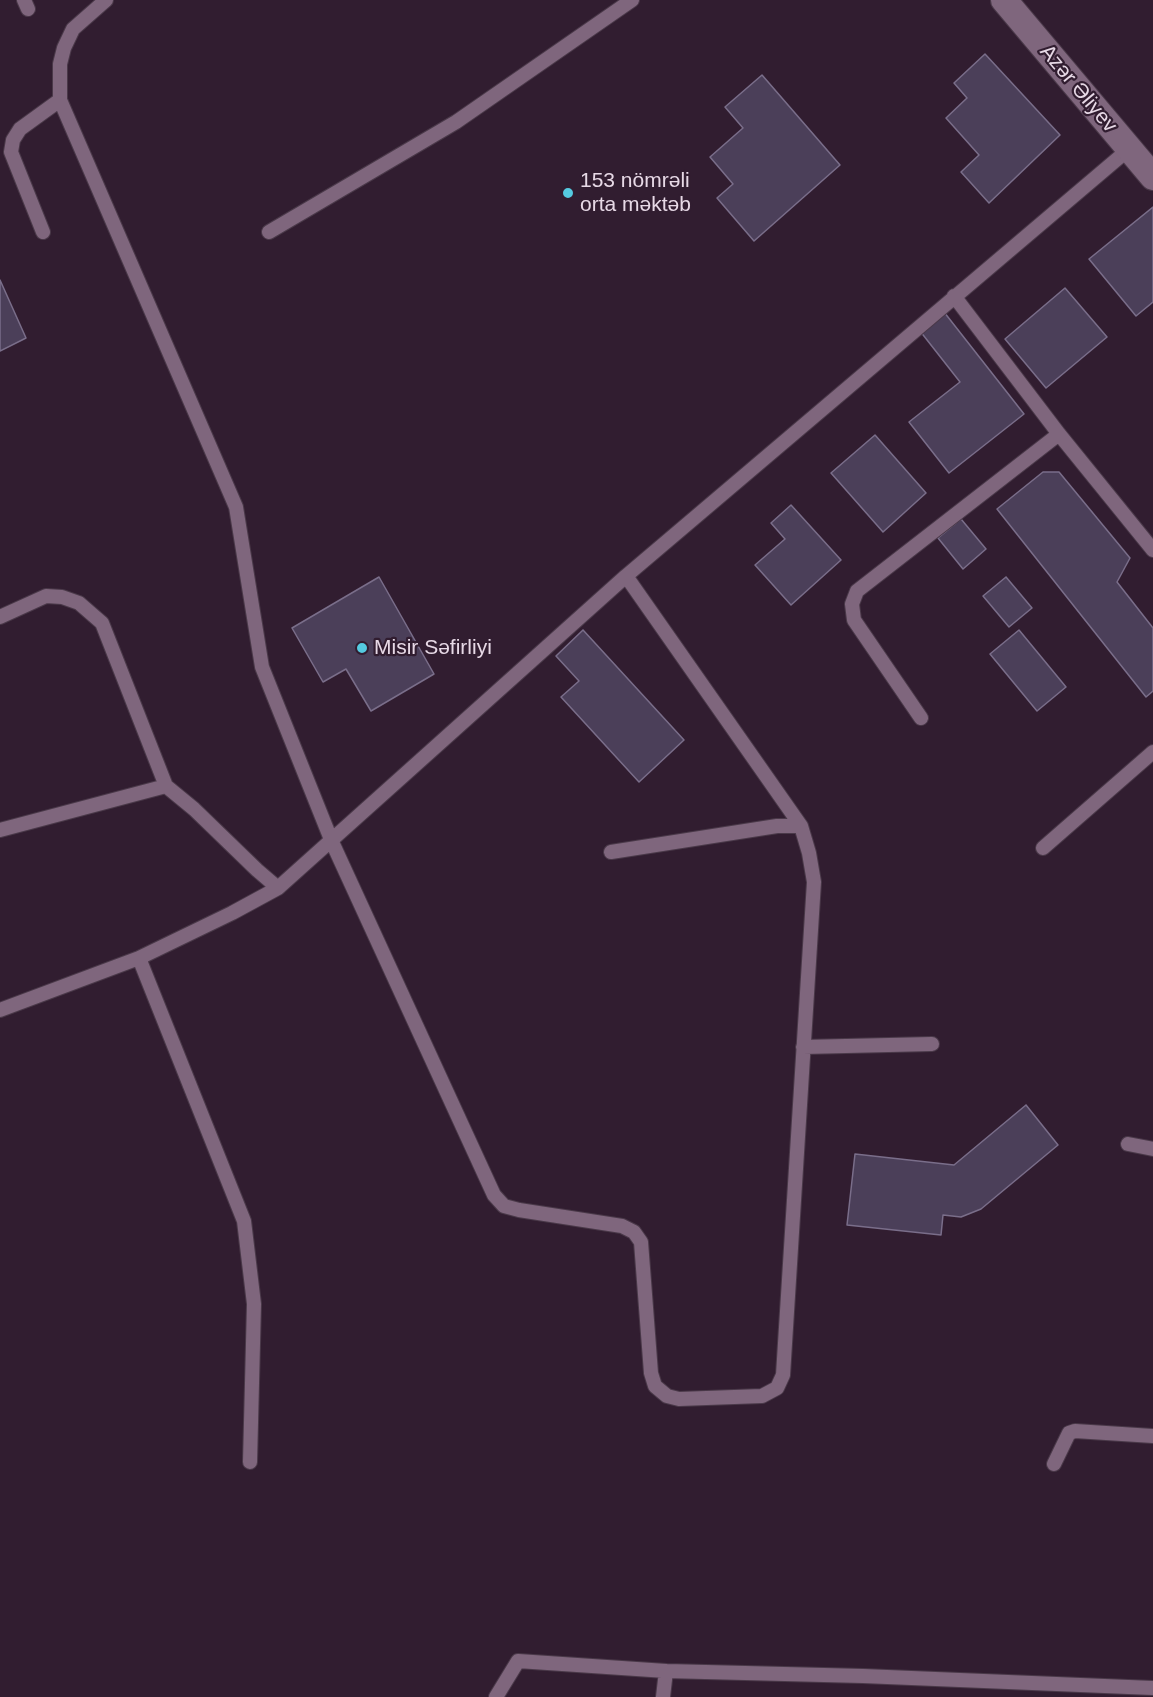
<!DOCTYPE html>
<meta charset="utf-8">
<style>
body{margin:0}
canvas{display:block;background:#311d30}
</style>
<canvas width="1153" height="1697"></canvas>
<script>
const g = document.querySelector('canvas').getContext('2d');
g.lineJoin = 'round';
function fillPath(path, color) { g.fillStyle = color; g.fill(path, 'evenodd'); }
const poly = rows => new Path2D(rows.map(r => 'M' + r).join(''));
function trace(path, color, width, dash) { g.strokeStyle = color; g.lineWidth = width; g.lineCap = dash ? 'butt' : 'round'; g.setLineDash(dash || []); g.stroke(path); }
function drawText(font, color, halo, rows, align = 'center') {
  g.font = font + ' Arial,sans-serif'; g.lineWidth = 4.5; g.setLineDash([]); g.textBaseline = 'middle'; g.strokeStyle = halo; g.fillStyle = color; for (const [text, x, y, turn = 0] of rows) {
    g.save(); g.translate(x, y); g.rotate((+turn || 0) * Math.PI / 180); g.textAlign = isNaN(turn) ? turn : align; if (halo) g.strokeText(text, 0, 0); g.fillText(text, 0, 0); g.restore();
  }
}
const building = poly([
 [985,54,1060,135,989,203,961,172,979,155,946,118,967,98,954,83,985,54],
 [762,75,840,165,754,241,717,198,733,184,710,157,743,128,725,107,762,75],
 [1153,207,1153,302,1136,316,1089,259,1153,207],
 [0,280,26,338,0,351,0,280],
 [1065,288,1107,337,1046,388,1005,339,1065,288],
 [944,312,1024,414,949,473,909,422,960,382,920,331,944,312],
 [875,435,926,493,883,532,831,473,875,435],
 [1043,472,1059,472,1130,558,1117,582,1153,628,1153,691,1146,697,997,509,1043,472],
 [791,505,841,560,791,605,755,565,785,539,771,523,791,505],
 [961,519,986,549,963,569,938,538,961,519],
 [379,577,434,674,371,711,346,669,323,682,292,628,379,577],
 [1006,577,1032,608,1009,627,983,596,1006,577],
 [583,630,684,740,639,782,561,697,579,681,556,656,583,630],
 [1019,630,1066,687,1037,711,990,654,1019,630],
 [1026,1105,1058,1145,981,1209,961,1217,943,1215,941,1235,847,1225,855,1154,954,1165,1026,1105]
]);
fillPath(building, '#4b3f59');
trace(building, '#7a6e8a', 1.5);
const service = poly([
 [24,0,28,9],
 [106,0,73,29,64,48,60,64,60,100,236,507,262,667,332,842,494,1195,504,1206,519,1210,622,1226,634,1232,641,1242,651,1373,655,1386,667,1396,679,1399,762,1396,777,1388,783,1375,814,882,809,853,801,826,626,576],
 [43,232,11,152,13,140,20,129,60,100],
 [269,232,456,122,632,0],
 [954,296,1059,434,1153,550],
 [0,617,46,596,62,597,79,603,102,623,166,786,194,809,257,870,278,888],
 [921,718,854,620,852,604,857,591,1059,434],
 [0,830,166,786],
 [1043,848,1153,752],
 [611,852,777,826,801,826],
 [139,958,244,1221,254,1304,250,1462],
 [0,1010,139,958,232,913,278,888,626,576,1129,149],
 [803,1047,932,1044],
 [1128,1144,1153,1149],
 [1054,1464,1069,1433,1075,1431,1153,1436],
 [496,1697,518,1661,666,1671,863,1676,1153,1688],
 [663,1697,666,1671]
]);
const minor = poly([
 [1004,0,1153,177]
]);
trace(service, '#4a3949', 16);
trace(minor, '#4a3949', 28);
trace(service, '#7f667d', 14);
trace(minor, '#7f667d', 26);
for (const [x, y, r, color] of [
 [568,193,6,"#55cae0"],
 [362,648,6,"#55cae0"]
]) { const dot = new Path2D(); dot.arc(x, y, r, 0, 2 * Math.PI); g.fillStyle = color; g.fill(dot); trace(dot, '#311d30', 2); }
drawText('21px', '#e7d9e6', '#311d30', [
 ["Azər Əliyev",1078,89,50]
]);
drawText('21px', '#e7d9e6', '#311d30', [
 ["153 nömrəli",580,181],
 ["orta məktəb",580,205],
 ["Misir Səfirliyi",374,648]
], 'left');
</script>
